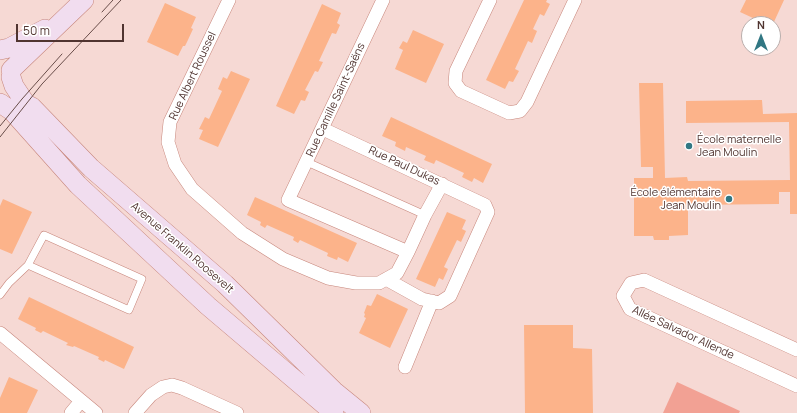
<!DOCTYPE html>
<meta charset="utf-8">
<style>
body{margin:0}
#map{position:relative;width:797px;height:413px;overflow:hidden;background:#f6d9d4;font-family:Manrope,sans-serif}
canvas{display:block}
.north{position:absolute;left:741px;top:16px;width:40px;height:40px;box-sizing:border-box;background:#fff;border:1px solid #b9aeac;border-radius:50%;rotate:0deg;font-size:11px;font-weight:700;line-height:16px;text-align:center;color:#503430}
.north::after{content:'';display:block;margin:auto;width:14px;height:18px;background:#317783;clip-path:polygon(50% 0,100% 100%,50% 72%,0 100%)}
.scale{position:absolute;left:16px;top:24px;width:108px;height:18px;box-sizing:border-box;border:2px solid #503430;border-top:0;padding-left:5px;font-size:12px;line-height:14px;white-space:nowrap;color:#503430;-webkit-text-stroke:3px #fff;paint-order:stroke}
</style>
<div id="map">
<canvas width="797" height="413"></canvas>
<div class="north">N</div>
<div class="scale">50 m</div>
</div>
<script>
const g = document.querySelector('canvas').getContext('2d');
g.lineJoin = 'round';
function fillPath(path, color) { g.fillStyle = color; g.fill(path, 'evenodd'); }
const poly = rows => new Path2D(rows.map(r => 'M' + r).join(''));
function trace(path, color, width, dash) { g.strokeStyle = color; g.lineWidth = width; g.lineCap = dash ? 'butt' : 'round'; g.setLineDash(dash || []); g.stroke(path); }
function drawText(font, color, halo, rows, align = 'center') {
  g.font = font + ' Manrope,sans-serif'; g.lineWidth = 3; g.setLineDash([]); g.textBaseline = 'middle'; g.strokeStyle = halo; g.fillStyle = color; for (const [text, x, y, turn = 0] of rows) {
    g.save(); g.translate(x, y); g.rotate((+turn || 0) * Math.PI / 180); g.textAlign = isNaN(turn) ? turn : align; if (halo) g.strokeText(text, 0, 0); g.fillText(text, 0, 0); g.restore();
  }
}
fillPath(poly([
 [677,382,740,411,739,413,663,413]
]), '#f2a194');
fillPath(poly([
 [524,0,547,0,546,2,550,4,544,16,540,14,533,29,537,31,532,43,528,41,515,69,519,71,513,82,509,81,505,89,486,80],
 [746,0,784,0,773,24,766,24,740,12],
 [165,3,196,17,191,28,193,29,187,42,185,46,183,46,178,56,147,42],
 [322,4,341,13,337,23,340,25,336,34,332,33,319,61,323,62,318,72,315,71,305,90,309,92,305,101,301,100,294,114,276,106],
 [413,30,444,44,426,83,395,69,403,50,399,48,403,41,407,43],
 [231,71,250,79,218,147,199,139,203,130,199,129,205,117,209,119,222,91,218,89,223,77,227,79],
 [639,83,663,83,665,178,687,177,688,181,790,180,789,122,686,123,686,101,762,100,763,114,797,113,797,214,790,214,790,192,779,192,779,204,688,205,688,235,669,236,669,240,654,240,653,236,634,236,634,178,653,178,653,167,641,167],
 [391,117,492,164,483,183,474,178,472,182,462,177,464,173,436,160,434,164,424,160,426,156,406,147,405,151,395,146,396,142,382,136],
 [255,197,357,243,348,262,338,257,337,260,327,256,328,253,300,240,298,243,293,240,294,237,267,225,265,228,260,225,261,222,247,215],
 [3,199,32,212,12,254,0,249,0,206],
 [447,212,466,220,462,229,466,231,461,242,457,240,444,267,448,269,443,280,439,278,435,287,416,279],
 [377,294,408,309,390,348,359,333,366,318,364,317,365,314,364,313,367,305,371,306],
 [29,297,134,347,124,369,105,360,104,362,98,359,99,357,74,346,73,347,66,345,68,343,43,331,41,333,35,330,36,328,18,319],
 [524,325,573,325,573,348,592,349,593,413,525,413],
 [9,377,38,390,27,413,0,413,0,398]
]), '#fcb38a');
const lane = poly([
 [307,162,425,215],
 [0,295,9,283,28,265,44,235,142,279,129,310,28,265]
]);
const street = poly([
 [229,0,170,122,168,142,175,164,192,189,242,233,283,259,328,278,356,283,379,283,397,273,408,252,425,215,442,184],
 [383,0,288,200,408,252],
 [490,0,456,71,455,83,461,91,509,113,520,111,527,102,575,0],
 [323,129,485,205,488,212,450,296,439,303,422,299,386,279],
 [0,333,96,413],
 [797,350,644,280,631,283,623,296,630,309,797,386],
 [405,367,432,301],
 [71,413,81,401],
 [135,413,151,395,163,387,172,385,182,388,237,413]
]);
const secondary = poly([
 [0,50,9,48,45,29],
 [11,70,84,0],
 [11,77,14,86,26,104,32,107,91,168,225,284,334,391,361,413],
 [0,103,12,111,20,120,78,185,208,306,334,413]
]);
trace(lane, '#c7867b', 8);
trace(street, '#c7867b', 14);
trace(secondary, '#c7867b', 20);
trace(lane, '#fff', 7);
trace(street, '#fff', 13);
trace(secondary, '#f1ddef', 19);
trace(poly([
 [102,12,113,0],
 [0,126,22,99,62,54],
 [0,137,42,84,121,0]
]), '#694d49', 1);
for (const [x, y, r, color] of [
 [689,146,4,"#317783"],
 [729,199,4,"#317783"]
]) { const dot = new Path2D(); dot.arc(x, y, r, 0, 2 * Math.PI); g.fillStyle = color; g.fill(dot); trace(dot, '#fff', 1.5); }
drawText('11px', '#503430', '#fff', [
 ["Rue Albert Roussel",193,76,-65],
 ["Rue Camille Saint-Saëns",336,100,-65],
 ["Rue Paul Dukas",404,166,25],
 ["Avenue Franklin Roosevelt",182,248,41],
 ["Allée Salvador Allende",683,333,25]
]);
drawText('11px', '#503430', '#fff', [
 ["École maternelle",697,140],
 ["Jean Moulin",697,153],
 ["École élémentaire",721,193,"right"],
 ["Jean Moulin",721,206,"right"]
], 'left');
</script>
